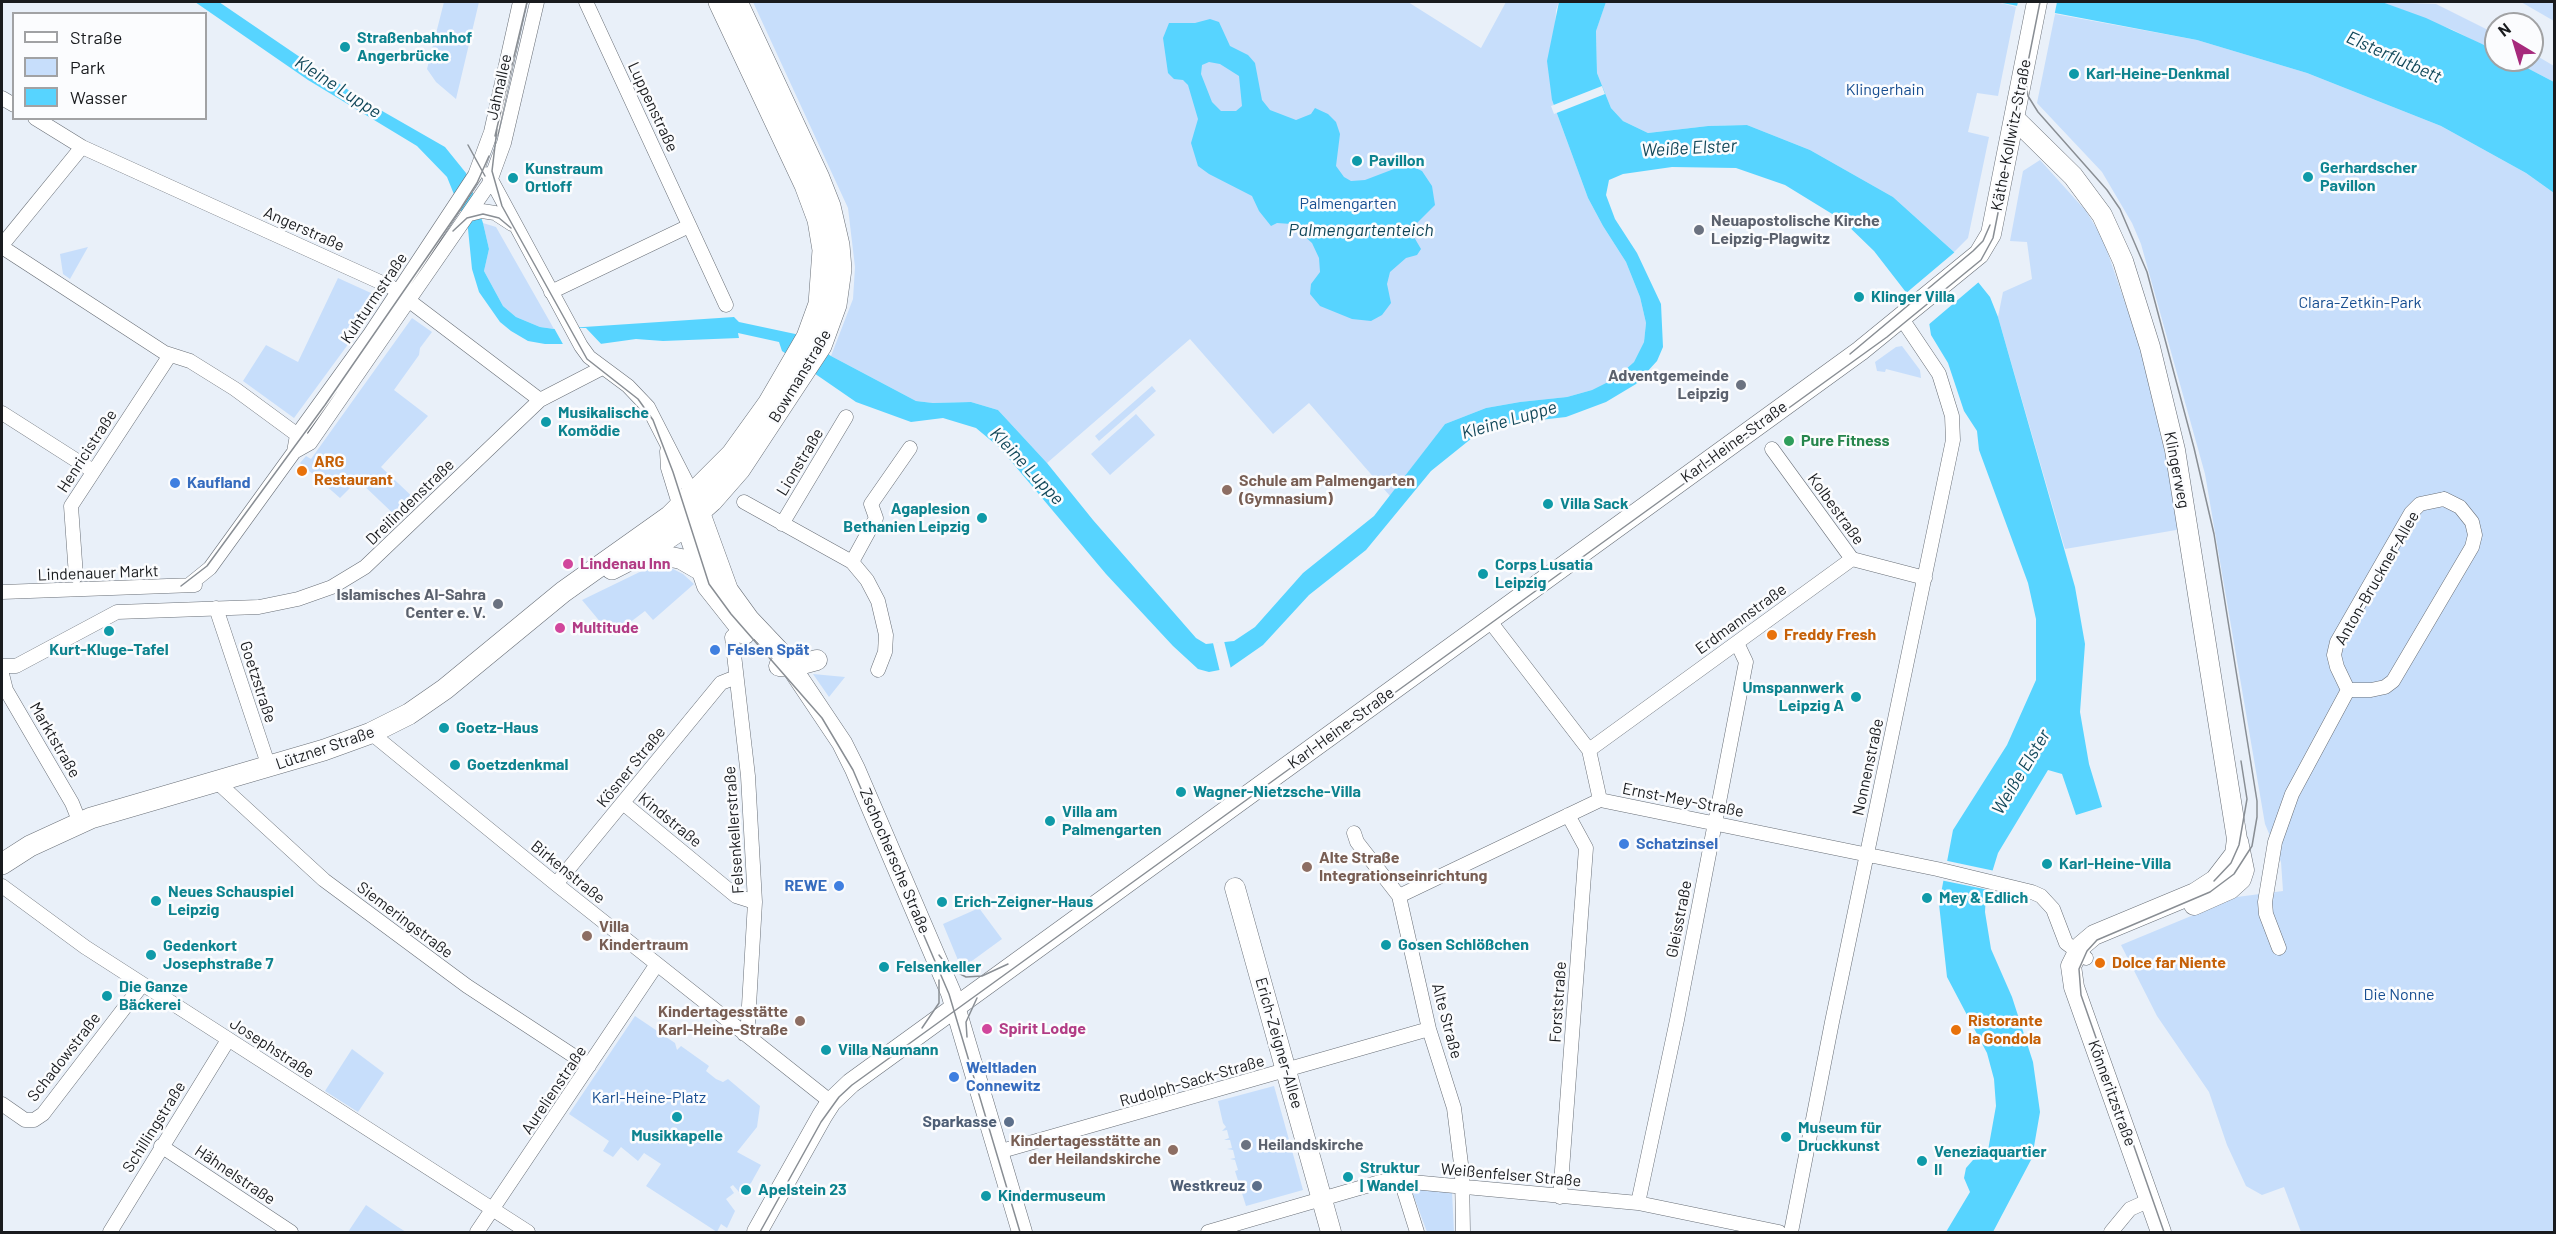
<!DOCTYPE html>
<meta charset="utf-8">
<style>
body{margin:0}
#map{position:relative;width:2556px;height:1234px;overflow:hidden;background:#e9f0f9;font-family:Barlow,sans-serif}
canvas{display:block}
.frame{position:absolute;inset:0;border:3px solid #191b1e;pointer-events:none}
.legend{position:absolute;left:12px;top:12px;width:195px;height:108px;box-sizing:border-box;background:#fbfcfe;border:2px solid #a1a2a4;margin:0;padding:8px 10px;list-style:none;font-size:18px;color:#191b1e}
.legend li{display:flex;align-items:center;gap:12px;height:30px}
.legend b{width:30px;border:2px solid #a1a2a4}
.north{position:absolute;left:2484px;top:12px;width:60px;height:60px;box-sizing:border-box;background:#fbfcfe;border:2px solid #a1a2a4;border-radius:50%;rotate:322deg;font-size:16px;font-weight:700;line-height:24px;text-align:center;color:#191b1e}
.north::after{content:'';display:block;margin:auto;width:21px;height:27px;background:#a62a7c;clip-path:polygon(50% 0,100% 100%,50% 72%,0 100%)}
</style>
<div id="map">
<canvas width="2556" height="1234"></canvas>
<div class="frame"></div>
<ul class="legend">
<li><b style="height:8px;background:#fff"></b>Straße</li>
<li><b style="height:16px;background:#c7defb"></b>Park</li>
<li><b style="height:16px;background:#57d4ff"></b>Wasser</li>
</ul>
<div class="north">N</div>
</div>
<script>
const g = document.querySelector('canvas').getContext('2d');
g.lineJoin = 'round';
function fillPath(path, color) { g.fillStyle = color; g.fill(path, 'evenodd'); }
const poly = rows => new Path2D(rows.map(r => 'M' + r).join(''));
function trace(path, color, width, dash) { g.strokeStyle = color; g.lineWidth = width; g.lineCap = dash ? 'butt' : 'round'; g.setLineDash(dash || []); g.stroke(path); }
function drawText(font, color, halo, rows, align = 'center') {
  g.font = font + ' Barlow,sans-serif'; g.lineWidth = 5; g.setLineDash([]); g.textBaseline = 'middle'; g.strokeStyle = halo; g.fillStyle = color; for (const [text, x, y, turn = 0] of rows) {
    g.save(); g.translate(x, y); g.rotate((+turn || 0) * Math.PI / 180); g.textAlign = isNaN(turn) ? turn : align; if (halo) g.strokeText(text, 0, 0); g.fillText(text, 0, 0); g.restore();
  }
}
fillPath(poly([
 [444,2,479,2,456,99,436,82,427,69],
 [753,2,1408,2,1481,48,1506,2,1559,2,1556,10,1552,100,1588,198,1603,226,1626,262,1640,297,1646,323,1644,342,1634,362,1616,378,1592,390,1567,397,1520,402,1486,408,1445,424,1390,496,1309,403,1273,434,1190,339,1047,463,998,410,971,402,933,403,916,401,831,356,853,299,855,267,848,208],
 [1606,2,1997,2,2016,7,1998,96,1977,93,1968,132,1989,137,1968,238,1954,252,1893,197,1810,150,1747,125,1708,126,1648,133,1623,121,1611,108,1597,73,1596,30],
 [2382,2,2436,4,2496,34,2496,52,2453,30],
 [2521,2,2554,2,2554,21],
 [2055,14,2197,40,2307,73,2441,126,2526,173,2554,193,2554,1232,2301,1232,2284,1187,2262,1195,2246,1186,2227,1145,2209,1092,2157,1016,2121,945,2237,897,2283,891,2281,862,2265,824,2205,474,2141,244,2132,223,2102,172,2037,103],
 [2532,53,2554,66,2554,82,2512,60,2532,60],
 [2040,160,2086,211,2103,239,2143,355,2182,529,2065,549,1998,317,2003,292,2032,279,2027,242,2010,241,2023,171],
 [483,223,496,227,554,329,540,327,516,317,503,306,484,271,489,249],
 [88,247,70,279,63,274,60,254],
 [338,278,382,298,294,418,243,381,266,345,298,362],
 [412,318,432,332,420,348,419,355,394,390,428,416,381,467,418,502,400,520,358,480,340,498,300,463,306,456,311,459],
 [1902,346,1920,370,1921,378,1886,369,1885,372,1877,371,1875,362,1896,347],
 [1152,386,1156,391,1099,441,1095,436],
 [1136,414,1155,435,1110,475,1091,454],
 [650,567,669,567,683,574,694,584,653,620,645,611,612,636,582,600],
 [813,674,845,677,829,697],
 [979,908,1002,939,965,966,960,965,943,924],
 [635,1016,675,1043,677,1050,681,1046,709,1066,706,1071,716,1079,723,1082,728,1079,760,1106,757,1127,737,1152,761,1165,751,1183,739,1192,733,1185,730,1187,734,1193,726,1199,735,1211,727,1228,721,1224,717,1232,646,1186,661,1164,644,1153,638,1161,621,1147,613,1157,603,1151,609,1141,569,1114],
 [352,1049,384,1073,358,1112,325,1091],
 [1274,1086,1303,1190,1246,1206,1235,1171,1238,1170,1235,1160,1230,1159,1235,1158,1233,1150,1227,1149,1232,1148,1230,1140,1224,1140,1229,1138,1227,1130,1222,1131,1226,1127,1223,1123,1218,1101],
 [1410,1186,1452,1192,1454,1232,1427,1232],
 [366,1205,398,1227,406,1232,348,1232]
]), '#c7defb');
fillPath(poly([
 [195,2,219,2,363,100,445,147,466,173,483,223,489,249,484,271,503,306,516,317,540,327,554,329,734,317,739,322,800,335,831,356,916,401,933,403,971,402,998,410,1047,463,1093,520,1196,638,1206,644,1234,641,1255,627,1303,573,1374,516,1445,424,1486,408,1520,402,1567,397,1592,390,1616,378,1634,362,1644,342,1646,323,1640,297,1626,262,1603,226,1588,198,1552,100,1547,61,1559,2,1606,2,1596,31,1597,73,1611,108,1623,121,1648,133,1708,126,1747,125,1810,150,1893,197,1954,252,1990,297,1998,317,2075,587,2085,644,2080,712,2089,764,2102,807,2076,815,2062,774,2048,770,1998,853,1986,892,1985,912,1991,949,2012,997,2033,1062,2040,1112,2032,1158,1993,1232,1946,1232,1970,1192,1964,1178,1966,1168,1973,1160,1987,1156,1996,1106,1994,1079,1987,1053,1947,977,1939,904,1953,830,2007,745,2036,680,2036,619,2028,583,1979,450,1977,431,1964,411,1948,363,1931,335,1929,322,1874,251,1842,220,1785,185,1736,168,1672,167,1623,174,1609,180,1606,195,1615,219,1637,253,1661,304,1663,347,1657,361,1636,384,1606,402,1566,417,1496,425,1477,434,1431,471,1366,550,1309,595,1263,645,1230,668,1209,672,1198,669,1173,646,1106,574,1000,448,976,428,943,418,911,422,856,402,782,351,779,342,738,333,739,338,663,341,636,339,600,344,545,344,528,341,511,331,500,322,479,292,472,269,468,229,447,177,417,146,308,80],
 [1997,2,2382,2,2426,18,2482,44,2496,52,2496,60,2512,60,2554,82,2554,193,2526,173,2441,126,2307,73,2197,40],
 [1210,19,1219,22,1230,46,1248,55,1255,63,1262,100,1270,110,1296,120,1311,114,1315,108,1328,114,1336,122,1340,134,1336,166,1344,177,1351,181,1365,180,1407,164,1422,171,1432,186,1435,205,1414,226,1414,237,1421,249,1417,255,1406,258,1390,272,1387,284,1391,303,1382,315,1371,321,1352,319,1320,306,1310,294,1311,284,1320,272,1319,258,1312,243,1291,224,1277,223,1271,226,1259,211,1252,196,1209,174,1198,166,1191,143,1198,119,1188,85,1183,80,1174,79,1168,73,1163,38,1169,23,1195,23],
 [1209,62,1220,64,1239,76,1242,106,1236,111,1221,111,1212,102,1201,74,1202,65]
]), '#57d4ff');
fillPath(poly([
 [2018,2,2057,2,2054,17,2016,10],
 [1602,86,1605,94,1554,114,1551,106],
 [1956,251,1980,281,1927,326,1905,294],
 [554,328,586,328,603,346,564,346],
 [1224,641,1231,669,1220,672,1213,643],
 [1943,860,1995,871,1989,890,1940,880]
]), '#e9f0f9');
const street = poly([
 [586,2,726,305],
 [2,98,14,105],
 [35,118,82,147,391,287,540,400],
 [488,174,581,346,589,357,628,386,648,407,693,495],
 [470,214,482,211,495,213,512,224],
 [2,245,82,147],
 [2,247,165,353,190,361,235,389,303,439],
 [551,292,689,226],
 [2,413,93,471],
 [1772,449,1852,559],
 [667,451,668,468,680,507],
 [294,452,310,443,489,184,504,143,537,2],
 [2444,499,2460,507,2472,522,2475,535,2472,547,2393,681,2385,687,2371,690,2348,690,2337,667,2334,655,2337,642,2411,513,2420,504,2444,499],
 [744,502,852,562,867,580,878,601,886,635,885,652,878,670],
 [782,524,846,417],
 [1852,559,1925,578],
 [852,562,876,518,871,504,910,448],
 [76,576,71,506,170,355],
 [189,585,210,568,294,452,297,435,370,334,475,175,491,132,520,2],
 [2,592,195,585],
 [216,608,269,767],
 [1489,620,1589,750,1600,800],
 [740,629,732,637,748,776,755,902,748,1023,744,1034],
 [2,666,16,666,117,612,259,607,298,599,332,587,365,567,540,400,602,368],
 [2,674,6,690,72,803,80,823],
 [371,733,556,884,831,1102],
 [1589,750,1852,559],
 [216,781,324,880,467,986,589,1066],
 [623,803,736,896,755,902],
 [1354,833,1357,842,1399,896,1429,1029,1454,1108,1462,1172,1463,1232],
 [556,884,721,683,736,677],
 [2,886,85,947,528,1232],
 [1399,896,1600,800,1937,869,2032,892,2041,896,2053,909,2066,943,2086,958],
 [2279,948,2266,914,2265,902,2275,842,2292,794,2348,690],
 [2,1104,25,1120,34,1120,43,1114,142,985],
 [161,1146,291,1232],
 [998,1152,1429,1029],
 [1401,1181,1417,1232],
 [1560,1197,1586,848,1568,815],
 [1638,1203,1677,1020,1746,662,1737,643],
 [110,1232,228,1040],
 [477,1232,657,964],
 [1208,1232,1380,1182,1401,1181,1638,1203,1779,1232],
 [1791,1232,1832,1022,1953,440,1952,416,1939,374,1902,319],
 [2111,1232,2130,1209,2150,1200]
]);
const secondary = poly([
 [2014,118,2073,176,2102,215,2123,261,2150,347,2175,450,2237,839,2235,854,2215,880,2195,893,2094,935,2081,946,2071,966,2074,987,2161,1232],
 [695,499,728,590,749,619,783,655,842,743,855,769,951,993,1022,1232],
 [681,511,707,586,745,634],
 [647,552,681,559,700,570],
 [779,666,791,667,817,660],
 [1235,888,1331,1232],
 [2194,905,2230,889,2241,879,2244,870,2238,841],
 [757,1232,822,1116,831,1102,851,1083,1860,351,1979,254,1991,234,2037,2]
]);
const primary = poly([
 [612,569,655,547,677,532,712,501,740,469,821,346,836,305,841,269,839,245,830,206,819,178,737,2],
 [2,864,30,846,91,818,324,750,371,733,409,714,445,689,563,592,670,516,732,454,768,404,807,337,819,304,823,250,818,220,805,185,719,2]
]);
trace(street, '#696f77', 15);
trace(secondary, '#696f77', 21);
trace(primary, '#696f77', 22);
trace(street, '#fff', 14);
trace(secondary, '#fff', 20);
trace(primary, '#fff', 21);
trace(poly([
 [2026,83,2028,96,2038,112,2107,190,2120,209,2147,272,2194,448,2214,534,2257,801,2257,817,2252,846,2234,874,2210,892,2097,940,2087,951,2079,969,2081,995,2164,1232],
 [497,129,492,171,502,206,587,359,638,399,653,420,673,472,709,584,731,614,822,718,853,770,949,994,1020,1232],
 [495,136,527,2],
 [468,145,485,176],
 [453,231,467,218,483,214,499,218,511,228],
 [1850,354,1973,251,1983,241,1990,225],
 [181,586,207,566,325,405,461,208,477,183,489,156],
 [2214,881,2231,863,2239,845,2247,799,2241,761],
 [939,955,949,968,966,977,982,976,1008,964],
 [922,1028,939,1003,939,980],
 [967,1037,966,1022,977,998],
 [760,1232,821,1122,839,1097,852,1085,1887,337,1981,260,1993,238,2040,2]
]), '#898e94', 1.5);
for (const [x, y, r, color] of [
 [345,47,6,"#0f9aa8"],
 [2074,74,6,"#0f9aa8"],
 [1357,161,6,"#0f9aa8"],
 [2308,177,6,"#0f9aa8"],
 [513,178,6,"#0f9aa8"],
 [1699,230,6,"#6b7280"],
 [1859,297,6,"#0f9aa8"],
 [1741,385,6,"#6b7280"],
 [546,422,6,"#0f9aa8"],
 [1789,441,6,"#2e9e5b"],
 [302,471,6,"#e8710a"],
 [175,483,6,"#3f7fe0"],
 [1227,490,6,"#8d6e63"],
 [1548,504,6,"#0f9aa8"],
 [982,518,6,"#0f9aa8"],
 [568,564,6,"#d1479c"],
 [1483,574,6,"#0f9aa8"],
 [498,604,6,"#6b7280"],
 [560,628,6,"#d1479c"],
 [109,631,6,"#0f9aa8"],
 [1772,635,6,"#e8710a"],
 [715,650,6,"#3f7fe0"],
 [1856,697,6,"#0f9aa8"],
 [444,728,6,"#0f9aa8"],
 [455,765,6,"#0f9aa8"],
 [1181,792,6,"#0f9aa8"],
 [1050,821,6,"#0f9aa8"],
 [1624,844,6,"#3f7fe0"],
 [2047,864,6,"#0f9aa8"],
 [1307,867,6,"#8d6e63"],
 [839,886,6,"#3f7fe0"],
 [1927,898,6,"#0f9aa8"],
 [156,901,6,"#0f9aa8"],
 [942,902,6,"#0f9aa8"],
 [587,936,6,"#8d6e63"],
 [1386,945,6,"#0f9aa8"],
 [151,955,6,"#0f9aa8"],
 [2100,963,6,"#e8710a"],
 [884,967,6,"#0f9aa8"],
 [107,996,6,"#0f9aa8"],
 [800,1021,6,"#8d6e63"],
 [987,1029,6,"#d1479c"],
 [1956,1030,6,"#e8710a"],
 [826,1050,6,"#0f9aa8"],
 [954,1077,6,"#3f7fe0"],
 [677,1117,6,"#0f9aa8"],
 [1009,1122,6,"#5c6f8a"],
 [1786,1137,6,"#0f9aa8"],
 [1246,1145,6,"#6b7280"],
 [1173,1150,6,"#8d6e63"],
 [1922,1161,6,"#0f9aa8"],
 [1348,1177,6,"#0f9aa8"],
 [1257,1186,6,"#5c6f8a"],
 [746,1190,6,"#0f9aa8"],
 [986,1196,6,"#0f9aa8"]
]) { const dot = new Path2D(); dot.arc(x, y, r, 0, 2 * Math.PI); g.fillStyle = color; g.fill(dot); trace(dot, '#fbfcfe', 2); }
drawText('bold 16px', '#0d838f', '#fbfcfe', [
 ["Straßenbahnhof",357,38],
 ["Angerbrücke",357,56],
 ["Karl-Heine-Denkmal",2086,74],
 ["Pavillon",1369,161],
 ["Gerhardscher",2320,168],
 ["Pavillon",2320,186],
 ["Kunstraum",525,169],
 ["Ortloff",525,187],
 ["Klinger Villa",1871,297],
 ["Musikalische",558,413],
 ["Komödie",558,431],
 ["Villa Sack",1560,504],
 ["Agaplesion",970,509,"right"],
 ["Bethanien Leipzig",970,527,"right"],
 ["Corps Lusatia",1495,565],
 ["Leipzig",1495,583],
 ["Kurt-Kluge-Tafel",109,650,"center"],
 ["Umspannwerk",1844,688,"right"],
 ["Leipzig A",1844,706,"right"],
 ["Goetz-Haus",456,728],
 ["Goetzdenkmal",467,765],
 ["Wagner-Nietzsche-Villa",1193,792],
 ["Villa am",1062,812],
 ["Palmengarten",1062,830],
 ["Karl-Heine-Villa",2059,864],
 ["Neues Schauspiel",168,892],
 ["Leipzig",168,910],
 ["Mey & Edlich",1939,898],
 ["Erich-Zeigner-Haus",954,902],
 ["Gosen Schlößchen",1398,945],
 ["Gedenkort",163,946],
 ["Josephstraße 7",163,964],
 ["Felsenkeller",896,967],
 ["Die Ganze",119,987],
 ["Bäckerei",119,1005],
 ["Villa Naumann",838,1050],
 ["Museum für",1798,1128],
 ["Druckkunst",1798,1146],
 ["Musikkapelle",677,1136,"center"],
 ["Veneziaquartier",1934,1152],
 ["II",1934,1170],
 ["Struktur",1360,1168],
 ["| Wandel",1360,1186],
 ["Apelstein 23",758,1190],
 ["Kindermuseum",998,1196]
], 'left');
drawText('16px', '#191b1e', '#fbfcfe', [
 ["Jahnallee",499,87,-77],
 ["Luppenstraße",653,107,65],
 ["Käthe-Kollwitz-Straße",2011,135,-79],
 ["Angerstraße",304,229,24],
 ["Kuhturmstraße",374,298,-56],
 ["Bowmanstraße",800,376,-59],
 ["Karl-Heine-Straße",1734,442,-36],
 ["Henricistraße",87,451,-57],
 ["Lionstraße",800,462,-59],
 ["Klingerweg",2177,470,79],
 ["Dreilindenstraße",410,502,-44],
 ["Kolbestraße",1836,509,54],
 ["Lindenauer Markt",98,573,-2],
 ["Anton-Bruckner-Allee",2377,578,-60],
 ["Erdmannstraße",1741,619,-36],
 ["Goetzstraße",258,682,72],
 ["Karl-Heine-Straße",1341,728,-36],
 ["Marktstraße",55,740,60],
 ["Lützner Straße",325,748,-19],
 ["Kösner Straße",631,767,-51],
 ["Nonnenstraße",1868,767,-78],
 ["Ernst-Mey-Straße",1683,800,11],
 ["Kindstraße",670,820,39],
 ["Felsenkellerstraße",734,830,-94],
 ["Zschochersche Straße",895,861,67],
 ["Birkenstraße",568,872,39],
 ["Gleisstraße",1679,919,-79],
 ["Siemeringstraße",405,920,37],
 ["Forststraße",1558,1002,-86],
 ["Alte Straße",1447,1021,75],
 ["Erich-Zeigner-Allee",1279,1043,74],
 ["Josephstraße",272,1048,33],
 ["Schadowstraße",64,1057,-52],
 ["Rudolph-Sack-Straße",1192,1081,-16],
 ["Aurelienstraße",554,1090,-56],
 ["Könneritzstraße",2112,1093,70],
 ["Schillingstraße",154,1127,-58],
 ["Hähnelstraße",235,1175,34],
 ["Weißenfelser Straße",1511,1175,5]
]);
drawText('16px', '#174e91', '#fbfcfe', [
 ["Klingerhain",1885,90],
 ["Palmengarten",1348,204],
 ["Clara-Zetkin-Park",2360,303],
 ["Die Nonne",2399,995],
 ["Karl-Heine-Platz",649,1098]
]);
drawText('bold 16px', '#5b616d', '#fbfcfe', [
 ["Neuapostolische Kirche",1711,221],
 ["Leipzig-Plagwitz",1711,239],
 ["Adventgemeinde",1729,376,"right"],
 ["Leipzig",1729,394,"right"],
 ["Islamisches Al-Sahra",486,595,"right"],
 ["Center e. V.",486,613,"right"],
 ["Heilandskirche",1258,1145]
], 'left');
drawText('bold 16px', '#27864d', '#fbfcfe', [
 ["Pure Fitness",1801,441]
], 'left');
drawText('bold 16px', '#c56008', '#fbfcfe', [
 ["ARG",314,462],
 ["Restaurant",314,480],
 ["Freddy Fresh",1784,635],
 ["Dolce far Niente",2112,963],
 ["Ristorante",1968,1021],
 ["la Gondola",1968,1039]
], 'left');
drawText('bold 16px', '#785e54', '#fbfcfe', [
 ["Schule am Palmengarten",1239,481],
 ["(Gymnasium)",1239,499],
 ["Alte Straße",1319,858],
 ["Integrationseinrichtung",1319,876],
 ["Villa",599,927],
 ["Kindertraum",599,945],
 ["Kindertagesstätte",788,1012,"right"],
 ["Karl-Heine-Straße",788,1030,"right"],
 ["Kindertagesstätte an",1161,1141,"right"],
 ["der Heilandskirche",1161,1159,"right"]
], 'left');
drawText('bold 16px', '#366cbe', '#fbfcfe', [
 ["Kaufland",187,483],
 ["Felsen Spät",727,650],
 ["Schatzinsel",1636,844],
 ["REWE",827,886,"right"],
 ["Weltladen",966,1068],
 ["Connewitz",966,1086]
], 'left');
drawText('bold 16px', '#b23c85', '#fbfcfe', [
 ["Lindenau Inn",580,564],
 ["Multitude",572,628],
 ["Spirit Lodge",999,1029]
], 'left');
drawText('bold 16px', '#4e5e75', '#fbfcfe', [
 ["Sparkasse",997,1122],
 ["Westkreuz",1245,1186]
], 'right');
drawText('italic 18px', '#12485a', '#fbfcfe', [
 ["Elsterflutbett",2394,57,24],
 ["Kleine Luppe",338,87,33],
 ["Weiße Elster",1689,148,-3],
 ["Palmengartenteich",1361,230],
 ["Kleine Luppe",1509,420,-16],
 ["Kleine Luppe",1027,466,47],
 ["Weiße Elster",2021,772,-59]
]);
</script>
